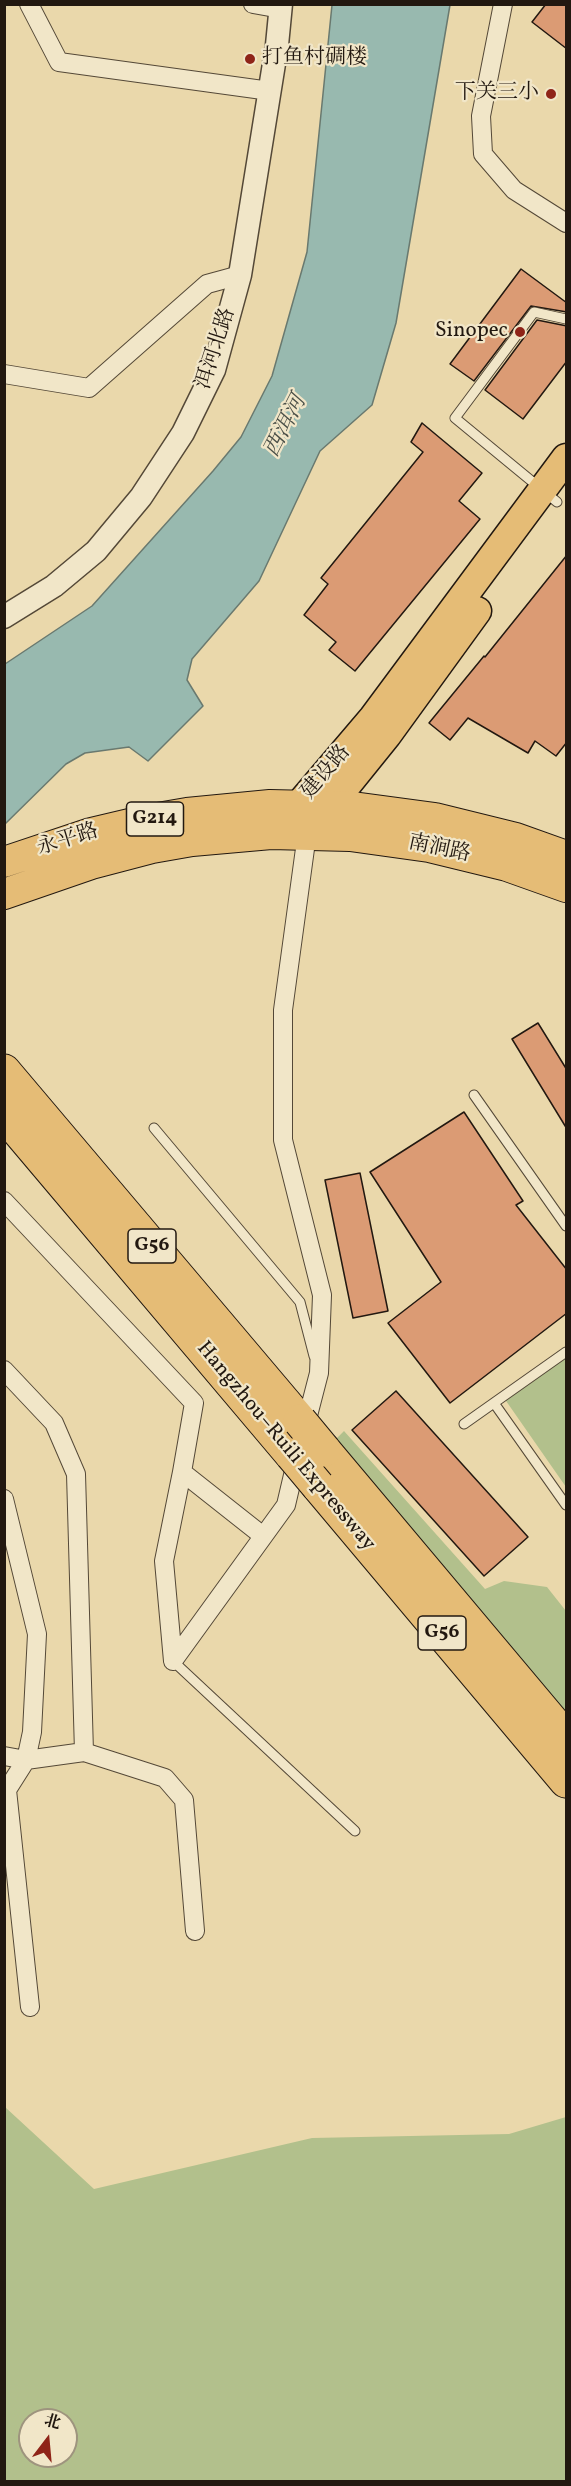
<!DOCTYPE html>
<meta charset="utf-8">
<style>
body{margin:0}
#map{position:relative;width:571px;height:2486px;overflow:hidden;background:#ead8ab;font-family:Vollkorn,"Noto Serif SC",serif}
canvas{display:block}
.frame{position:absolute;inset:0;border:6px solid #221810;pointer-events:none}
.north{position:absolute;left:18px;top:2408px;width:60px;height:60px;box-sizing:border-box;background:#f1e6c8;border:2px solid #9e947e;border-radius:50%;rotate:16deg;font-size:16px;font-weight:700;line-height:24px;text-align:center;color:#221810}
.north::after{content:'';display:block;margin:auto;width:21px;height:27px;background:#8f2418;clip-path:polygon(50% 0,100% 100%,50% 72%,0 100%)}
</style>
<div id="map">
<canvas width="571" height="2486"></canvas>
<div class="frame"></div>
<div class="north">北</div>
</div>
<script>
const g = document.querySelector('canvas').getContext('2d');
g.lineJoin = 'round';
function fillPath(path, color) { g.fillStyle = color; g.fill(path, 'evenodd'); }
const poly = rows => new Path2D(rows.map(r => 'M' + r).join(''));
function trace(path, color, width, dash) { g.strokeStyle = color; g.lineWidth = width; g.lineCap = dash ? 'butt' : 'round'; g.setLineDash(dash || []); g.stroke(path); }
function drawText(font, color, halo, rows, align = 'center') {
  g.font = font + ' Vollkorn,"Noto Serif SC",serif'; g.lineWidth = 4.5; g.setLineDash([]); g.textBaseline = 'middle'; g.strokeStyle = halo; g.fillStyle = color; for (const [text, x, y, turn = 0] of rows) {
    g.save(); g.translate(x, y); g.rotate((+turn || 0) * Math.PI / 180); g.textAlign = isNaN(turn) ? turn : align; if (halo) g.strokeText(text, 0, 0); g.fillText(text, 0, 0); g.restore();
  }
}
fillPath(poly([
 [566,1358,566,1487,504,1398],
 [344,1431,485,1589,504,1581,547,1587,566,1611,566,1726,333,1442],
 [5,2107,94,2189,312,2138,509,2134,566,2117,566,2481,5,2481],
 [30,2420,66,2420,66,2456,30,2456]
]), '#b2c08c');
const water = poly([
 [332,5,450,5,396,323,372,405,320,451,259,581,192,659,187,680,203,706,148,761,129,747,85,753,66,764,5,824,5,664,92,606,213,471,241,437,272,376,307,252,332,5]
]);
fillPath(water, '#98b9af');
trace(water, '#69796f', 1.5);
const building = poly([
 [546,4,567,4,567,49,532,22,546,4],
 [521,269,567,303,567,312,531,306,474,381,450,364,521,269],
 [537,320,567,326,567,361,523,419,485,390,537,320],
 [422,423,482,473,459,501,480,519,355,671,329,650,336,642,304,615,328,584,321,578,423,452,411,442,422,423],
 [567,555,567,742,556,756,535,741,528,753,468,718,450,740,429,723,484,656,485,657,567,555],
 [538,1023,567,1070,567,1129,512,1039,538,1023],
 [464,1112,523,1201,516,1205,567,1270,567,1313,450,1403,388,1323,441,1282,370,1172,464,1112],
 [360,1173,388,1311,353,1318,325,1180,360,1173],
 [396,1391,528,1537,484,1576,352,1430,396,1391]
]);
fillPath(building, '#db9b74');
trace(building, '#221810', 1.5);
const service = poly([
 [557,502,455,418,534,312,566,319],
 [474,1095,566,1226],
 [154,1128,300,1302,314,1356],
 [494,1403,566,1505],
 [464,1424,566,1352],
 [173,1661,355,1831]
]);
const minor = poly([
 [29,4,59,62,270,91],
 [253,4,281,9],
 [503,4,481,116,483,154,514,190,566,223],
 [4,374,89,388,207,284,240,275],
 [4,1201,194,1403,182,1472,263,1536],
 [4,1370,54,1423,76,1474,84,1752],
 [304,1431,319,1373,322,1295,283,1140,283,1010,307,834],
 [4,1499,37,1634,32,1732,26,1760,7,1790,30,2007],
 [173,1661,286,1505,297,1458],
 [173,1661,164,1561,182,1472],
 [4,1756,26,1760,84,1752,165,1778,184,1800,195,1931]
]);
const tertiary = poly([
 [4,617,54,586,96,551,141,497,183,433,214,370,240,275,277,45,281,4]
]);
const primary = poly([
 [304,823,299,805,373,718,566,458],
 [316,823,387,735,477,611]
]);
const trunk = poly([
 [4,862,91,833,146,820,187,813,270,805,353,807,435,818,516,838,566,856],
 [4,894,91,864,152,848,192,841,271,834,350,836,429,847,507,866,566,887]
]);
const motorway = poly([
 [4,1071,300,1421],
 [4,1114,292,1455],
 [324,1450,566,1738],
 [318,1486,566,1781]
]);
trace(service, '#544837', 11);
trace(minor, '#544837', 20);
trace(tertiary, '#544837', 25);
trace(primary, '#221810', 31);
trace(trunk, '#221810', 32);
trace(motorway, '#221810', 35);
trace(service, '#f1e6c8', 9);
trace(minor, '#f1e6c8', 18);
trace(tertiary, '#f1e6c8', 22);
trace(primary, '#e5bc76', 28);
trace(trunk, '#e5bc76', 30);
trace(motorway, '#e5bc76', 33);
const motorwayBridge = poly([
 [300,1421,324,1450],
 [292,1455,318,1486]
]);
trace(motorwayBridge, '#221810', 35, []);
trace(motorwayBridge, '#e5bc76', 33);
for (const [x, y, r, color] of [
 [250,59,6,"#8f2418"],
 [551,94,6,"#8f2418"],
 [520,332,6,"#8f2418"]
]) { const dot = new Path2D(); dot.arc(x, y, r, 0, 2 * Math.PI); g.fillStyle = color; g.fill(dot); trace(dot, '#f1e6c8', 2); }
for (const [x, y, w] of [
 [155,819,57],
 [152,1246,48],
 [442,1633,48]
]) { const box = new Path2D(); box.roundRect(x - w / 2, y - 17, w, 34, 4.5); g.fillStyle = '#f1e6c8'; g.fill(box); trace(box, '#221810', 1.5); }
drawText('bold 20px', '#221810', null, [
 ["G214",155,819],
 ["G56",152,1246],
 ["G56",442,1633]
]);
drawText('21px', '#221810', '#f1e6c8', [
 ["打鱼村碉楼",262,59,"left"],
 ["下关三小",539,94],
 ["Sinopec",508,332]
], 'right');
drawText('21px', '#221810', '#f1e6c8', [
 ["洱河北路",217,349,-72],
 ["建设路",327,773,-50],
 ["永平路",68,841,-17],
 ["南涧路",439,850,12],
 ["Hangzhou–Ruili Expressway",285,1447,50]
]);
drawText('italic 22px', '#4b5048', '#f1e6c8', [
 ["西洱河",287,427,-63]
]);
</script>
